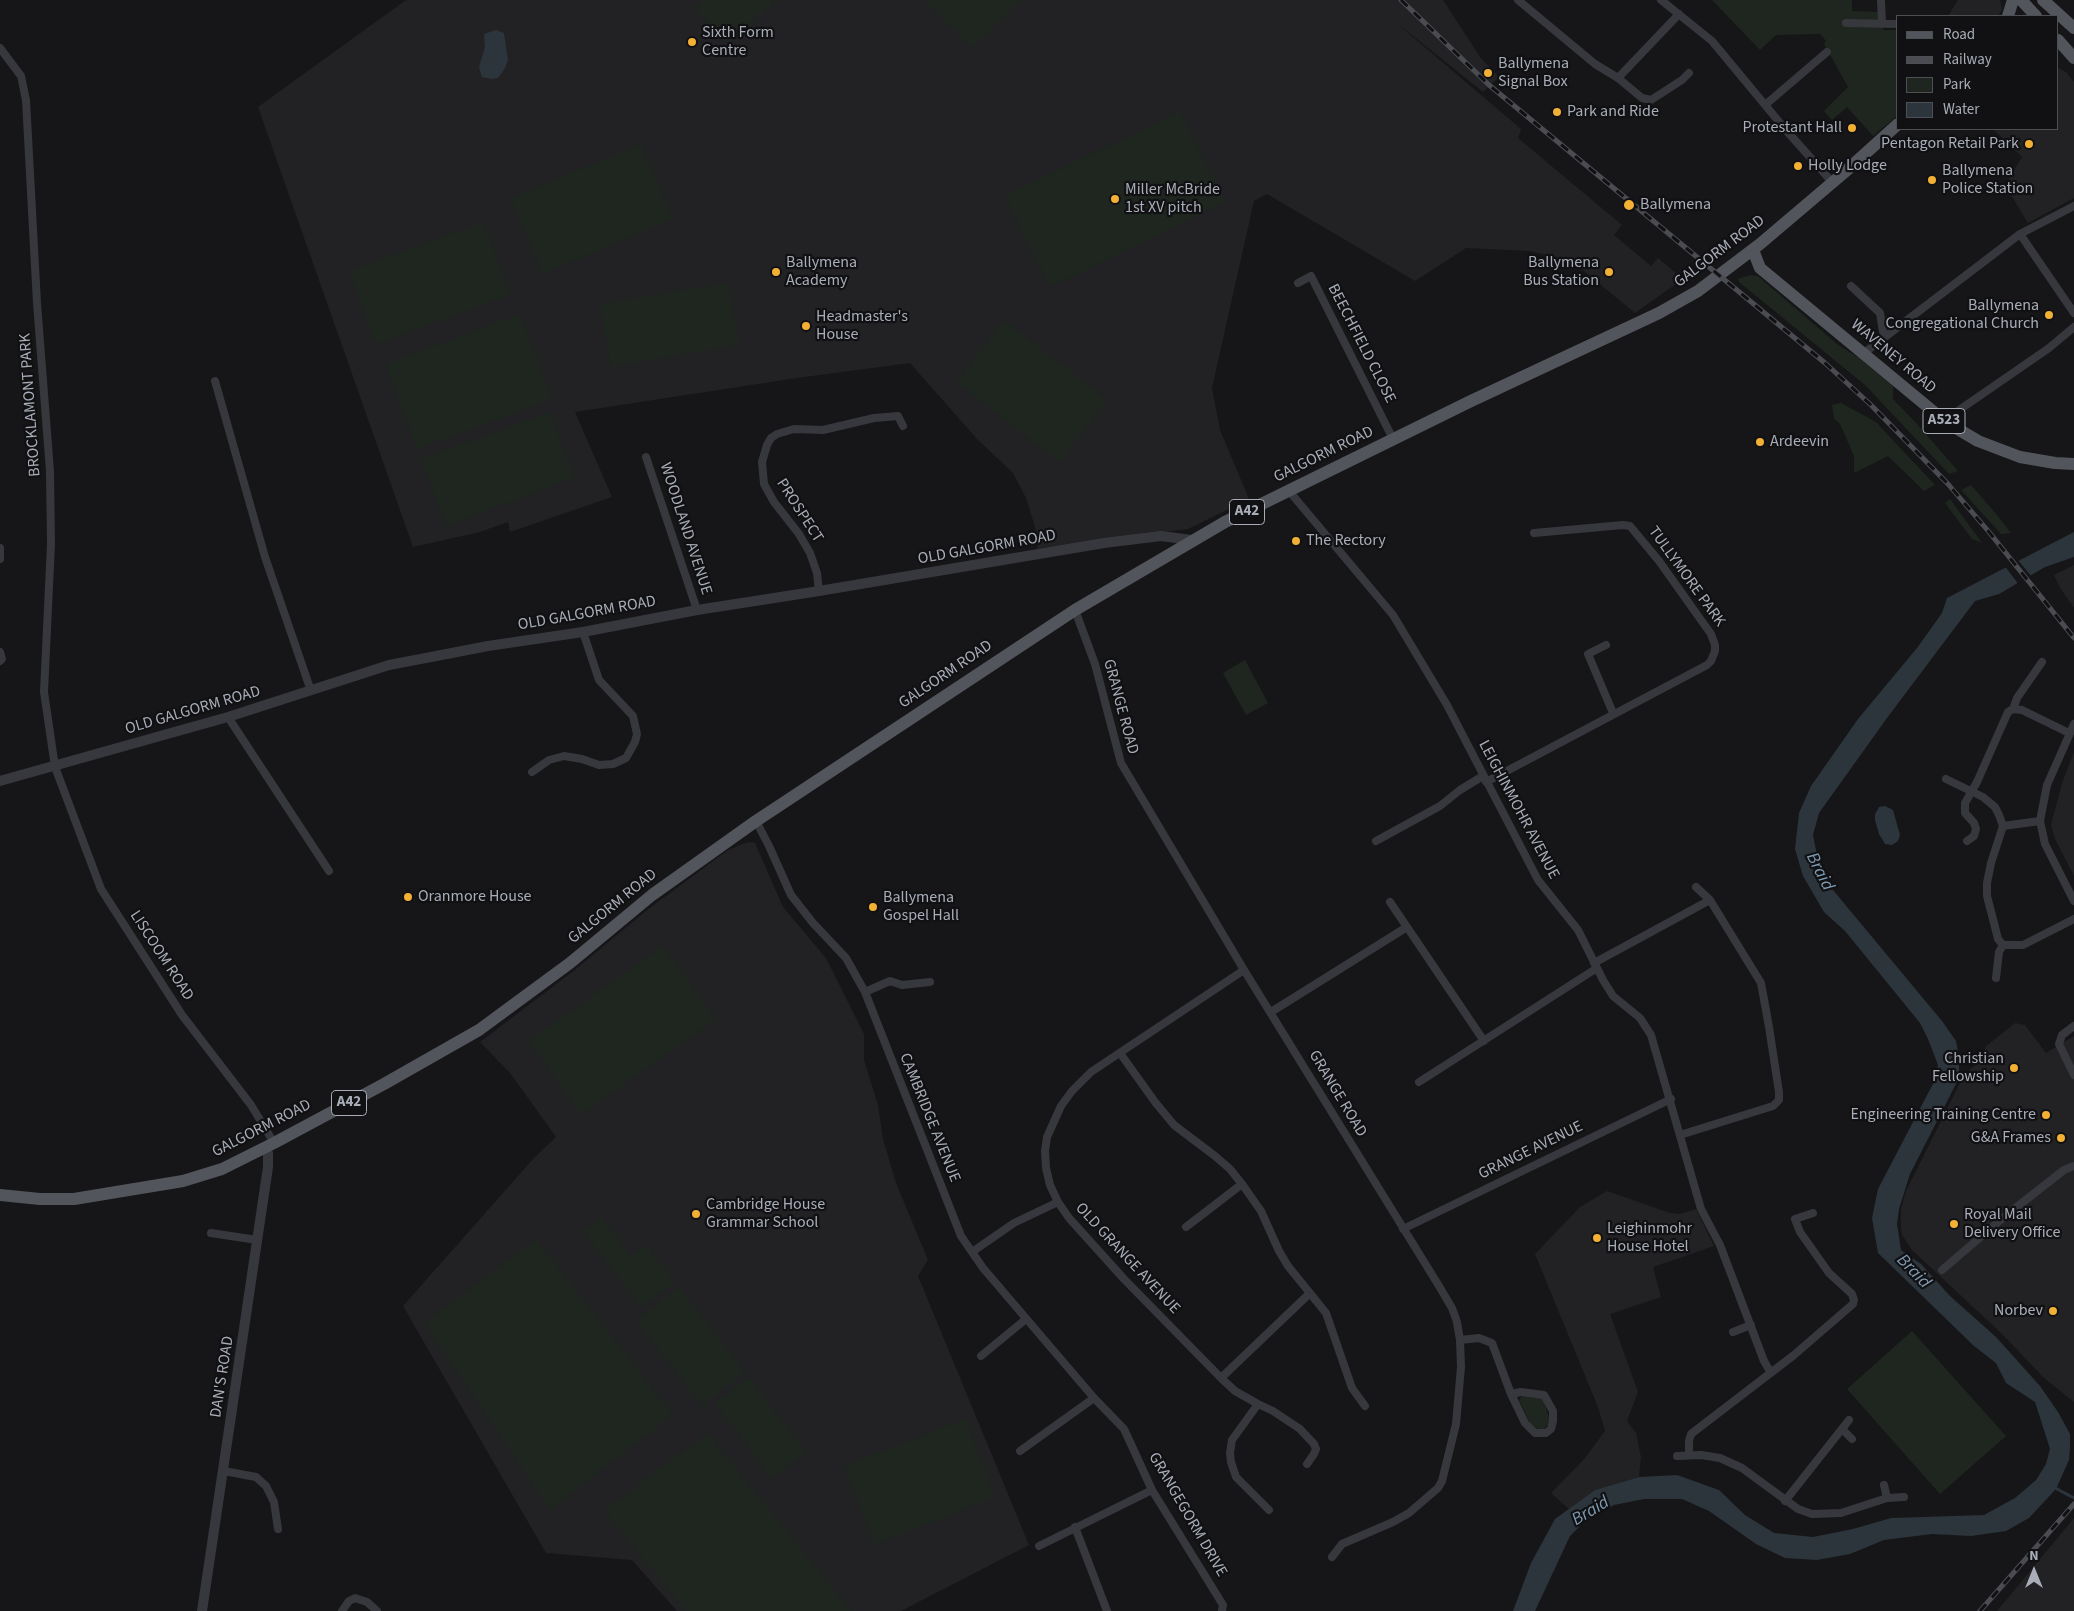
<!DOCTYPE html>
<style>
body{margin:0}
#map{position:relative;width:2074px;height:1611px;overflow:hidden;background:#161618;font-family:"Source Sans 3",sans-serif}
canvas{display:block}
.legend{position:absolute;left:1896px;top:15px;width:162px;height:115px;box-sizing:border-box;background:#111113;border:1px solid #4d4f55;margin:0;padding:6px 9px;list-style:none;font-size:15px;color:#a8adb8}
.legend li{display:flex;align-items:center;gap:10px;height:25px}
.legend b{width:25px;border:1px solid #4d4f55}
.north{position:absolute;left:2009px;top:1546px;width:50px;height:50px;-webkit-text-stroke:4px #111113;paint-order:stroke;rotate:0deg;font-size:14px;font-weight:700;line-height:20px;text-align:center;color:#a8adb8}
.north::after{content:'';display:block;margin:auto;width:18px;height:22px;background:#a8adb8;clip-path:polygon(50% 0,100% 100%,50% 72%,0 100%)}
</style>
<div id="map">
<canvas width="2074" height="1611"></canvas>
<ul class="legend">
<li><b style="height:6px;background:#53555c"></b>Road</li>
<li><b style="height:6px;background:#4a4c52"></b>Railway</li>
<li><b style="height:14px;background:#1e261f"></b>Park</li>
<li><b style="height:14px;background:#2c353c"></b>Water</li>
</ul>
<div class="north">N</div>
</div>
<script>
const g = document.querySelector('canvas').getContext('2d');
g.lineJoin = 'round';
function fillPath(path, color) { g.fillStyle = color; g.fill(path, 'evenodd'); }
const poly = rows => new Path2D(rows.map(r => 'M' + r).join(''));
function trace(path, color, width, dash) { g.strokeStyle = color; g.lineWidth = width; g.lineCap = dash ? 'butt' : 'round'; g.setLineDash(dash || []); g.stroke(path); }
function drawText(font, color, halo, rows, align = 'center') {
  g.font = font + ' "Source Sans 3",sans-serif'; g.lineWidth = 4.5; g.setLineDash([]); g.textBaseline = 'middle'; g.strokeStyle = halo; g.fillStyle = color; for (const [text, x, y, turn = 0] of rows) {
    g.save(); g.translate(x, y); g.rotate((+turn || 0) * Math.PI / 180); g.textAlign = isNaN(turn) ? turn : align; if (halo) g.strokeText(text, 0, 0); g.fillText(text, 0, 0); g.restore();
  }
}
fillPath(poly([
 [406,0,1443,0,1480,57,1499,77,1483,92,1393,20,1521,129,1518,138,1622,225,1614,235,1651,266,1658,258,1683,279,1635,313,1573,262,1530,251,1466,248,1415,281,1267,194,1254,201,1212,388,1220,430,1249,499,1188,529,1036,549,1040,543,1026,498,1013,473,977,439,910,363,797,378,575,412,612,497,510,532,508,522,480,532,413,547,258,107],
 [1958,0,2000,0,2002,10,1998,16,1948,16],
 [2058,68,2066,72,2074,82,2074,198,2028,223,2005,185,2022,157,1993,129,2058,129],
 [2074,565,2074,608,2060,588,2054,575],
 [2074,752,2074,876,2055,839,2051,825,2062,783],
 [748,842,755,843,783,907,826,958,864,1034,864,1060,878,1105,883,1139,896,1183,928,1260,918,1276,1029,1545,901,1611,677,1611,632,1560,546,1553,403,1306,533,1159,556,1137,510,1073,480,1042,572,972,651,907,728,850],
 [2015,1023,2025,1025,2046,1053,2074,1036,2074,1402,2044,1378,2001,1333,1912,1250,1902,1235,1901,1228,1901,1209,1906,1191,1964,1075,1984,1057,1985,1047],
 [1607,1191,1670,1213,1681,1214,1696,1209,1714,1246,1653,1267,1661,1297,1610,1314,1638,1392,1627,1421,1636,1433,1641,1457,1639,1477,1595,1490,1569,1509,1551,1493,1585,1458,1605,1431,1598,1407,1535,1254,1580,1207],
 [2074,1518,2074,1611,1997,1611,2007,1599]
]), '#222225');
fillPath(poly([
 [705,0,776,0,729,44,695,9],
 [925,0,1022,0,972,48],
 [1712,0,1852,0,1852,11,1883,12,1883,30,1898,30,1898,115,1873,136,1847,107,1832,120,1824,111,1848,87,1824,44,1826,41,1820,34,1776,35,1760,50],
 [1180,111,1225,202,1050,287,1005,196],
 [641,144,673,219,543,274,511,198],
 [484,222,510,295,376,344,349,271],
 [1750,275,1758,276,1837,344,1859,358,1893,386,1893,399,1917,424,1958,471,1949,474,1865,385,1739,282,1738,279],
 [728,282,739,345,611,367,600,304],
 [520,314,552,399,417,449,385,364],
 [1005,320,1107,400,1059,462,956,382],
 [1841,403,1876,422,1935,485,1924,491,1888,456,1854,473,1854,456,1840,424,1834,419,1832,405],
 [550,412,574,478,446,526,421,459],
 [1971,485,1998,516,2011,533,2001,534,1961,490],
 [1950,499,1982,543,1972,539,1945,503],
 [1245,660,1268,703,1246,715,1223,673],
 [663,946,716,1019,581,1115,529,1041],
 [602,1217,631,1256,646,1245,675,1282,642,1308,583,1231],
 [536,1239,673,1415,550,1510,424,1323],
 [679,1287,745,1372,702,1406,636,1320],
 [1912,1331,2006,1436,1940,1494,1847,1389],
 [748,1377,806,1452,773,1479,715,1403],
 [1522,1396,1541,1398,1544,1401,1549,1418,1549,1423,1544,1429,1538,1429,1531,1425,1519,1400],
 [965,1419,995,1497,875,1545,844,1466],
 [707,1433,851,1611,686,1611,605,1511,660,1467,679,1455]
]), '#1e261f');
fillPath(poly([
 [496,30,504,33,508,60,505,68,498,78,492,79,482,77,479,67,485,47,484,34],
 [2074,532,2074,557,2045,567,1999,594,1975,601,1887,718,1819,813,1813,835,1818,860,1828,884,1942,1021,1956,1041,1959,1057,1959,1078,1910,1174,1899,1209,1897,1224,1901,1250,1921,1264,1950,1296,1996,1337,2040,1386,2058,1412,2070,1434,2070,1447,2069,1460,2056,1489,2029,1518,2006,1531,1971,1536,1932,1534,1884,1540,1850,1554,1817,1560,1785,1558,1756,1544,1709,1511,1682,1499,1644,1499,1614,1505,1586,1520,1570,1536,1535,1611,1513,1611,1531,1563,1555,1519,1595,1490,1639,1477,1677,1475,1719,1490,1745,1515,1774,1533,1813,1537,1853,1529,1891,1518,1984,1515,2015,1498,2036,1480,2046,1464,2050,1449,2035,1402,2006,1383,1996,1363,1974,1346,1878,1253,1872,1218,1878,1189,1935,1080,1938,1065,1928,1039,1920,1023,1845,931,1824,912,1803,876,1795,849,1799,813,1811,786,1858,719,1917,648,1942,613,1947,598],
 [1885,806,1893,810,1900,835,1898,841,1892,845,1885,844,1879,834,1875,820,1875,814,1879,807]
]), '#2c353c');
fillPath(poly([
 [2017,559,2032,577,2019,585,2004,565]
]), '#161618');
trace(poly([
 [2055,1488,2074,1498]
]), '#2c353c', 3);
trace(poly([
 [1518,0,1595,64,1618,78,1679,14],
 [1661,0,1712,41,1785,129,1833,183],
 [1881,0,1882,24],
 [1846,23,1898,24],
 [0,48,21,76,26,100,37,303,50,471,51,544,44,692,55,767,101,889,182,1015,251,1105,274,1143],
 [1618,78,1642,98,1651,100,1682,80,1689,73],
 [1765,105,1827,52],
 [2020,234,2074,313],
 [1298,283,1311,276,1393,439],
 [1851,286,1880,313,1884,338],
 [1864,353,2020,234,2074,206],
 [215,381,265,557,311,691],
 [1946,422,1952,415,2049,348,2074,327],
 [646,457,697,610],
 [1289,491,1393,615,1447,705,1538,880,1578,930,1603,980,1613,996,1640,1018,1651,1035,1701,1209,1720,1245,1764,1361,1771,1373],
 [0,548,0,559],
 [819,591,817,573,810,553,799,534,774,502,764,484,762,462,767,445,771,438,777,434,794,429,823,430,874,418,898,416,903,426],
 [1075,610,1095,664,1121,763,1244,970,1439,1286,1452,1308,1457,1322,1460,1340,1461,1367,1456,1424,1442,1481,1438,1488,1409,1513,1393,1522,1342,1544,1332,1557],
 [1606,645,1588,654,1613,713],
 [0,652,2,659,0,661],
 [2013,709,2017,698,2042,662],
 [228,717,329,871],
 [2074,724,2047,785,2040,821,2045,844,2074,901],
 [532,772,549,760,564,756,582,759,599,765,613,764,626,758,635,742,637,734,633,716,599,680,583,632],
 [1946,779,1983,797,1995,807,1999,815,2003,826,1991,863,1987,883,1987,896,1995,927,1998,939,2003,945,2023,945,2074,919],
 [1486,782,1707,665,1711,661,1715,651,1715,645,1711,634,1659,561,1630,526,1623,525,1534,533],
 [756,821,769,846,791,895,813,923,846,958,865,992,961,1236,983,1268,1094,1398,1124,1429,1152,1490,1223,1605,1222,1611],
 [2003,826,2040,821],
 [1376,841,1440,806,1460,790,1483,776],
 [1967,841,1974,836,1976,829,1974,823,1965,813,1965,803,1977,782,2008,712,2013,709,2022,710,2069,733],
 [1696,887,1710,900],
 [1390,902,1407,927],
 [1594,963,1710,900,1761,983,1769,1027,1779,1092,1779,1100,1773,1106,1680,1135],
 [1244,970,1091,1072,1072,1091,1061,1106,1047,1137,1045,1151,1046,1168,1050,1185,1058,1202,1069,1218,1124,1279,1221,1378,1235,1391,1258,1404],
 [1996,978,1999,952,2003,945],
 [865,992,890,981,902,985,930,982],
 [1271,1012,1407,927,1484,1041],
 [2074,1026,2062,1035,2059,1044,2074,1075],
 [1120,1053,1155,1102,1174,1125,1215,1156,1230,1169,1242,1184,1261,1211,1279,1251,1288,1266,1326,1313,1352,1388,1365,1406],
 [1419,1082,1597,968],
 [1186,1227,1242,1184],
 [1403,1229,1671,1099],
 [211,1233,257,1240],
 [972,1252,1014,1223,1058,1202],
 [1942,1270,2004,1217,2064,1170,2074,1166],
 [1733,1332,1751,1325],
 [1460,1340,1479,1338,1492,1343,1511,1394,1525,1423,1535,1433,1546,1433,1551,1429,1553,1421,1553,1411,1544,1395,1521,1392,1511,1394],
 [981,1356,1026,1319],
 [1221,1378,1310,1293],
 [1842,1429,1852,1439],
 [1020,1451,1094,1398],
 [1689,1454,1689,1441,1691,1434,1794,1355,1853,1304,1854,1300,1852,1294,1829,1273,1800,1232,1795,1219,1813,1213],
 [1677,1456,1701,1455,1720,1458,1742,1468,1798,1509,1812,1514,1841,1513,1887,1498,1904,1497],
 [224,1471,256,1477,266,1486,274,1502,278,1529],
 [1884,1485,1887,1498],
 [1785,1501,1849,1420],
 [1269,1510,1236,1477,1231,1462,1230,1453,1232,1440,1258,1404,1273,1411,1300,1429,1314,1444,1316,1449,1314,1454,1307,1464],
 [1075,1527,1107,1611],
 [1039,1546,1152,1490],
 [342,1611,349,1601,355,1598,367,1602,377,1611]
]), '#37383d', 8);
trace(poly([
 [0,781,228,717,389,665,431,657,488,646,583,632,697,610,819,591,1104,543,1161,536,1192,540],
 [202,1611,268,1167,268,1153,266,1148]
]), '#37383d', 10);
trace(poly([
 [2021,0,2036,16],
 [2043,0,2074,28],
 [2008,16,2013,0],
 [2058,40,2074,58],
 [1753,250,1760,268,1946,422,1978,441,2020,457,2055,463,2074,464],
 [0,1195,40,1199,74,1199,183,1181,222,1169,274,1143,384,1084,479,1030,570,963,652,895,756,821,1075,610,1225,522,1471,401,1659,313,1698,291,1760,244,1846,171,1898,124]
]), '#53555c', 12);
const rail = poly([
 [1401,0,1489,85,1825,363,1871,405,1948,484,1989,532,2074,638],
 [1980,1611,2074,1504]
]);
trace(rail, '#4a4c52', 5);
trace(rail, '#111113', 3, [9]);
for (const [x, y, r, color] of [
 [692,42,5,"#f2b134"],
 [1488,73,5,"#f2b134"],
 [1557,112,5,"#f2b134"],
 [1852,128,5,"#f2b134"],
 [2029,144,5,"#f2b134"],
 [1798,166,5,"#f2b134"],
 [1932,180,5,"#f2b134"],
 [1115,199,5,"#f2b134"],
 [1629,205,6,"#f2b134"],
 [776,272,5,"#f2b134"],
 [1609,272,5,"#f2b134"],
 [2049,315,5,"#f2b134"],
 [806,326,5,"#f2b134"],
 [1760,442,5,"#f2b134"],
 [1296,541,5,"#f2b134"],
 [408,897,5,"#f2b134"],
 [873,907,5,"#f2b134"],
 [2014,1068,5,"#f2b134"],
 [2046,1115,5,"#f2b134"],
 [2061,1138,5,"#f2b134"],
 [696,1214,5,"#f2b134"],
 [1954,1224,5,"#f2b134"],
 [1597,1238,5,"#f2b134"],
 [2053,1311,5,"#f2b134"]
]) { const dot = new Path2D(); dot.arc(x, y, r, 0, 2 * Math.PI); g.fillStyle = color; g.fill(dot); trace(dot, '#111113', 2); }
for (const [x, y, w] of [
 [1944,421,42],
 [1247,512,35],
 [349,1103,35]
]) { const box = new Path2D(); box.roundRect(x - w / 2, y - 12.5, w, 25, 4); g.fillStyle = '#111113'; g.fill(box); trace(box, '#a8adb8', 1); }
drawText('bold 15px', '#a8adb8', null, [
 ["A523",1944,421],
 ["A42",1247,512],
 ["A42",349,1103]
]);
drawText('16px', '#a8adb8', '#111113', [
 ["Sixth Form",702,33],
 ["Centre",702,51],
 ["Ballymena",1498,64],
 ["Signal Box",1498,82],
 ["Park and Ride",1567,112],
 ["Protestant Hall",1842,128,"right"],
 ["Pentagon Retail Park",2019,144,"right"],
 ["Holly Lodge",1808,166],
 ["Ballymena",1942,171],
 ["Police Station",1942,189],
 ["Miller McBride",1125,190],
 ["1st XV pitch",1125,208],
 ["Ballymena",1640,205],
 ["Ballymena",786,263],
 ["Academy",786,281],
 ["Ballymena",1599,263,"right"],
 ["Bus Station",1599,281,"right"],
 ["Ballymena",2039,306,"right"],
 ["Congregational Church",2039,324,"right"],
 ["Headmaster's",816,317],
 ["House",816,335],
 ["Ardeevin",1770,442],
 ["The Rectory",1306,541],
 ["Oranmore House",418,897],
 ["Ballymena",883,898],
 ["Gospel Hall",883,916],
 ["Christian",2004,1059,"right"],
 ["Fellowship",2004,1077,"right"],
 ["Engineering Training Centre",2036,1115,"right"],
 ["G&A Frames",2051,1138,"right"],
 ["Cambridge House",706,1205],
 ["Grammar School",706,1223],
 ["Royal Mail",1964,1215],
 ["Delivery Office",1964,1233],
 ["Leighinmohr",1607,1229],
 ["House Hotel",1607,1247],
 ["Norbev",2043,1311,"right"]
], 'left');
drawText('16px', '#a8adb8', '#111113', [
 ["GALGORM ROAD",1720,252,-37],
 ["BEECHFIELD CLOSE",1361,344,63],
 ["WAVENEY ROAD",1893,357,40],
 ["BROCKLAMONT PARK",31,405,-94],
 ["GALGORM ROAD",1324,455,-26],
 ["PROSPECT",799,511,57],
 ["WOODLAND AVENUE",685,529,72],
 ["OLD GALGORM ROAD",987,548,-10],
 ["TULLYMORE PARK",1686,577,54],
 ["OLD GALGORM ROAD",587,614,-10],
 ["GALGORM ROAD",946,675,-34],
 ["GRANGE ROAD",1120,707,75],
 ["OLD GALGORM ROAD",193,711,-16],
 ["LEIGHINMOHR AVENUE",1518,810,62],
 ["GALGORM ROAD",613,907,-39],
 ["LISCOOM ROAD",161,956,57],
 ["GRANGE ROAD",1337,1094,59],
 ["CAMBRIDGE AVENUE",929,1118,68],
 ["GALGORM ROAD",262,1129,-27],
 ["GRANGE AVENUE",1531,1151,-26],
 ["OLD GRANGE AVENUE",1127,1259,47],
 ["DAN'S ROAD",223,1377,-81],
 ["GRANGEGORM DRIVE",1187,1515,60]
]);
drawText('italic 18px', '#7f9bb3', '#111113', [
 ["Braid",1819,872,63],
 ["Braid",1913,1272,46],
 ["Braid",1591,1512,-31]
]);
</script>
